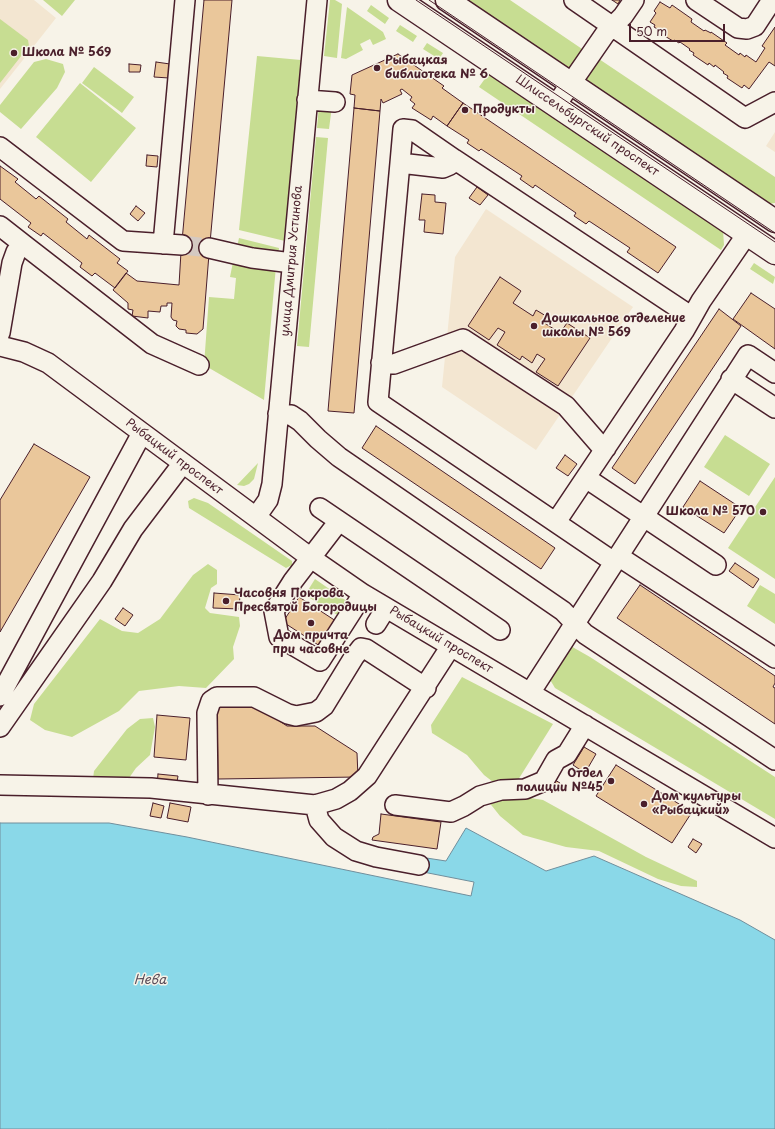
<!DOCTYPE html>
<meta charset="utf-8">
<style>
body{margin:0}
#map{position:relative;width:775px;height:1129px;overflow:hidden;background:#f7f3e8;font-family:"Playpen Sans",sans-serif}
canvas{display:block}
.scale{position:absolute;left:629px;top:24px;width:96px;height:18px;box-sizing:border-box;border:2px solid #4a1f2b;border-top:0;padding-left:5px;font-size:12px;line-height:14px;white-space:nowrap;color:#4a1f2b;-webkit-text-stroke:3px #f7f3e8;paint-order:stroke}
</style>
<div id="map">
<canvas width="775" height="1129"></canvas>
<div class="scale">50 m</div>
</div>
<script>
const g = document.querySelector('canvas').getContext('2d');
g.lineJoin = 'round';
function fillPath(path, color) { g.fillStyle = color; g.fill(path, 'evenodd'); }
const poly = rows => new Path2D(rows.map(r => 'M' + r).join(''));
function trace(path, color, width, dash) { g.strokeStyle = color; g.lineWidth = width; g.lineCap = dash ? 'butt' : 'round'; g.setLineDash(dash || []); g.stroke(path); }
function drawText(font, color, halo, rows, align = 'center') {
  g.font = font + ' "Playpen Sans",sans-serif'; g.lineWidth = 3; g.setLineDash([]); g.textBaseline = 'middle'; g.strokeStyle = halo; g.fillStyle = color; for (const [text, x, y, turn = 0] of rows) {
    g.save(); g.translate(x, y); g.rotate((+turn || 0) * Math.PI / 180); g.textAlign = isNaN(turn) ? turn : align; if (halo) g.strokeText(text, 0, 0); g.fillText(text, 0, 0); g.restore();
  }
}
fillPath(poly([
 [0,0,34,0,56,18,0,89],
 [775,132,775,152,766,146],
 [486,209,633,307,536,450,442,387,455,257]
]), '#f3e6d1');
fillPath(poly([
 [43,0,75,0,62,16],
 [330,0,335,0,342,4,337,58,324,56],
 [462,0,510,0,588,53,569,73],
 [371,5,389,18,385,24,367,11],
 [347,7,383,32,386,39,373,45,370,39,360,44,363,50,346,59,341,58],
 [0,19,28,40,29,46,0,83],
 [400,25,417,36,413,42,396,31],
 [427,43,443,53,439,59,423,49],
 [257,56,301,60,285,241,239,230],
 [596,57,775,177,775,203,767,204,581,77],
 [46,59,63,64,65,72,57,88,21,129,0,112,0,105,34,62],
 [94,67,134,97,122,113,82,83],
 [489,73,723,230,724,245,721,250,479,87],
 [80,83,136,128,91,182,36,137],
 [319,105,332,106,329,129,317,128],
 [316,137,328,138,309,347,297,346],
 [239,238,279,248,278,257,237,247],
 [233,262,276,266,264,400,204,365,209,297,234,299,236,278,230,277],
 [754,263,775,277,773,284,750,269],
 [725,435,770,464,749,496,704,467],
 [258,463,254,479,249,484,244,486,237,485],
 [775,477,775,579,728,548],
 [194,498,208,503,292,561,292,565,286,568,189,508,188,501],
 [208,564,217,570,217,584,211,588,205,608,210,613,239,617,240,626,233,647,234,659,206,688,179,686,139,691,119,711,72,737,45,730,30,720,34,704,100,619,122,631,138,633,160,619,193,575],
 [315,579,348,602,339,616,305,595],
 [760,585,775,594,775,624,747,606],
 [569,645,590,657,775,777,775,819,555,688,549,678],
 [462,677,553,724,518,780,497,785,484,775,467,755,432,733,431,725],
 [153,718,155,727,150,755,136,768,129,778,117,781,93,779,94,771,127,729,140,719],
 [512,795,543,800,646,857,697,881,697,887,681,886,658,879,599,851,566,847,523,835,500,816,488,801]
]), '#c7dd92');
const water = poly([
 [0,823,109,823,187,837,471,896,474,882,418,871,420,857,446,861,466,828,546,871,594,856,740,920,775,940,775,1129,0,1129,0,823]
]);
fillPath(water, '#8ad8e8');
trace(water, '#708e9c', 1);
const building = poly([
 [204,0,232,0,209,254,181,252,204,0],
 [612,0,620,0,618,4,612,0],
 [660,2,670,8,672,5,692,19,691,22,704,31,705,30,711,33,711,32,727,43,725,45,739,55,740,53,745,57,746,55,756,62,765,48,762,46,775,27,775,66,769,62,749,89,744,85,742,88,727,78,728,76,723,73,724,72,715,65,714,67,709,63,708,65,693,55,694,53,689,50,690,49,680,42,679,43,674,40,673,41,658,32,659,30,654,27,655,25,650,22,656,13,654,11,660,2],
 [398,54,444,86,442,88,463,103,447,126,433,116,431,120,412,108,415,104,410,100,412,97,402,89,400,90,402,94,383,103,381,99,380,111,354,108,355,95,350,94,352,75,398,54],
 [156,62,170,64,169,78,154,77,156,62],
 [129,64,141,65,140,72,129,72,129,64],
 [463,103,676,247,658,273,627,252,630,248,589,221,586,224,574,216,576,213,535,185,533,188,520,179,522,176,481,149,479,151,467,143,469,140,447,126,463,103],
 [354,108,380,111,354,413,328,411,354,108],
 [147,155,158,156,157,167,146,166,147,155],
 [0,166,18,179,15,182,36,199,39,196,68,219,66,222,87,239,89,235,120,259,117,263,128,271,115,288,95,273,92,276,80,267,82,263,43,233,41,236,28,227,31,223,0,199,0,166],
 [477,187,488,195,480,205,469,198,477,187],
 [422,194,435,195,435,202,446,203,443,234,424,232,425,220,419,220,422,194],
 [136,206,145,213,138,221,130,214,136,206],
 [181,252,209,254,203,329,197,334,186,333,186,330,179,329,176,326,177,321,173,320,171,317,172,303,167,303,167,306,161,306,160,312,148,311,148,318,132,316,133,310,128,309,128,303,113,290,126,273,137,281,179,285,181,252],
 [500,277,521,291,513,303,533,316,536,310,546,316,543,322,560,333,567,323,590,338,558,386,536,372,545,359,537,354,532,363,522,356,520,360,497,345,505,332,498,328,489,340,468,326,500,277],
 [751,293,775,309,775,349,733,319,751,293],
 [719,309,741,326,635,484,612,468,719,309],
 [376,426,555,548,541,569,362,448,376,426],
 [34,444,90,477,0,632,0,500,34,444],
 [565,455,577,464,568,476,556,468,565,455],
 [700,481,741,508,724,533,683,507,700,481],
 [735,563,759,579,753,588,729,571,735,563],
 [640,585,775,676,775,683,773,687,775,688,775,724,617,618,640,585],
 [214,593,240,595,239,609,213,608,214,593],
 [299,597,339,623,323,648,283,622,299,597],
 [123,608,133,615,125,626,115,619,123,608],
 [252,703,287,726,315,726,357,753,358,777,218,779,217,704,252,703],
 [157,715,190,718,186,760,154,757,157,715],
 [584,747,596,754,585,773,573,765,584,747],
 [616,765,692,812,672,843,596,796,616,765],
 [158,774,178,776,176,788,157,786,158,774],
 [550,777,560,783,555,792,545,786,550,777],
 [153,803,164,806,161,818,150,816,153,803],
 [170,803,191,807,188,822,167,818,170,803],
 [381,814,441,822,437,849,372,840,373,837,379,834,381,814],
 [693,839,702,844,696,853,688,847,693,839]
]);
fillPath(building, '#eac79b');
trace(building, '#4a1f2b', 1);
trace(poly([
 [182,245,209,248]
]), '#d4c9c2', 19, [19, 10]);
const minor = poly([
 [574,0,745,118,775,102],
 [696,0,738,28,747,29,755,26,772,0],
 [307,100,335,102],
 [556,105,605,34,623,16,634,0],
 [0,147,123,241,182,245],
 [400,163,403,129,412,130,454,159],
 [0,226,23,244],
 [163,244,185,0],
 [209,248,252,258,292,263],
 [0,333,12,263,16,252,23,244,152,344,199,365],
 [0,346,24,352,48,363,311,558,363,594,775,838],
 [381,363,394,364,463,339,566,406,599,444,606,448],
 [731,379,775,408],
 [278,414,291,415,300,421,318,439,339,457,563,611,585,634,775,760],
 [586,478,716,565],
 [320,508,500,630],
 [256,517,268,500,272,484,317,0],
 [339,521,293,581,274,611,279,637,320,661,363,594],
 [556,522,684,331,692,317],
 [618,556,775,658],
 [614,562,378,402,400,163,443,168,450,165,454,159,692,317,701,301,747,234],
 [376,624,386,608],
 [530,693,748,355,775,373],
 [0,696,142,433],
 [0,727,102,581,133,529,183,463],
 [0,785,151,788,315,805,336,799,350,791,367,776,451,646],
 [208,795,207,713,211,701,217,697,254,697,288,714,296,716,316,712,324,706,354,657,361,648,366,649,426,688],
 [315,805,319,820,334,837,356,851,376,857,419,865],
 [395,805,451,812,464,806,480,796,501,790,525,789,544,781,556,760,567,754,585,725]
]);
const major = poly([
 [399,0,775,253],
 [447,0,775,221]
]);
trace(minor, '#4a1f2b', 22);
trace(major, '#4a1f2b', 25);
trace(minor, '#f7f3e8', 19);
trace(major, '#f7f3e8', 22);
trace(poly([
 [416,0,775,242],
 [429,0,775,233]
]), '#4a1f2b', 1);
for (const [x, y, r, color] of [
 [14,53,4,"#4a1f2b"],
 [377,68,4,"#4a1f2b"],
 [465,110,4,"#4a1f2b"],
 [534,326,4,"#4a1f2b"],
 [763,512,4,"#4a1f2b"],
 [226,601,4,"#4a1f2b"],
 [311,623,4,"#4a1f2b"],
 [611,781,4,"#4a1f2b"],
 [644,804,4,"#4a1f2b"]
]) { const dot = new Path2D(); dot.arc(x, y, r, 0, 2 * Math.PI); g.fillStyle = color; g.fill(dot); trace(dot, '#f7f3e8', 1.5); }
drawText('bold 12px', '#4a1f2b', '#f7f3e8', [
 ["Школа № 569",22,53],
 ["Рыбацкая",385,61],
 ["библиотека № 6",385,75],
 ["Продукты",473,110],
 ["Дошкольное отделение",542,319],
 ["школы № 569",542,333],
 ["Школа № 570",755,512,"right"],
 ["Часовня Покрова",234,594],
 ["Пресвятой Богородицы",234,608],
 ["Дом причта",311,636,"center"],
 ["при часовне",311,650,"center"],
 ["Отдел",603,774,"right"],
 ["полиции №45",603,788,"right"],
 ["Дом культуры",652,797],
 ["«Рыбацкий»",652,811]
], 'left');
drawText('12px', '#4a1f2b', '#f7f3e8', [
 ["Шлиссельбургский проспект",587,126,34],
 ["улица Дмитрия Устинова",292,261,-85],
 ["Рыбацкий проспект",174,457,37],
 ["Рыбацкий проспект",441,640,31]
]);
drawText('italic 13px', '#5a4d5a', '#f7f3e8', [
 ["Нева",150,980]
]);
</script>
